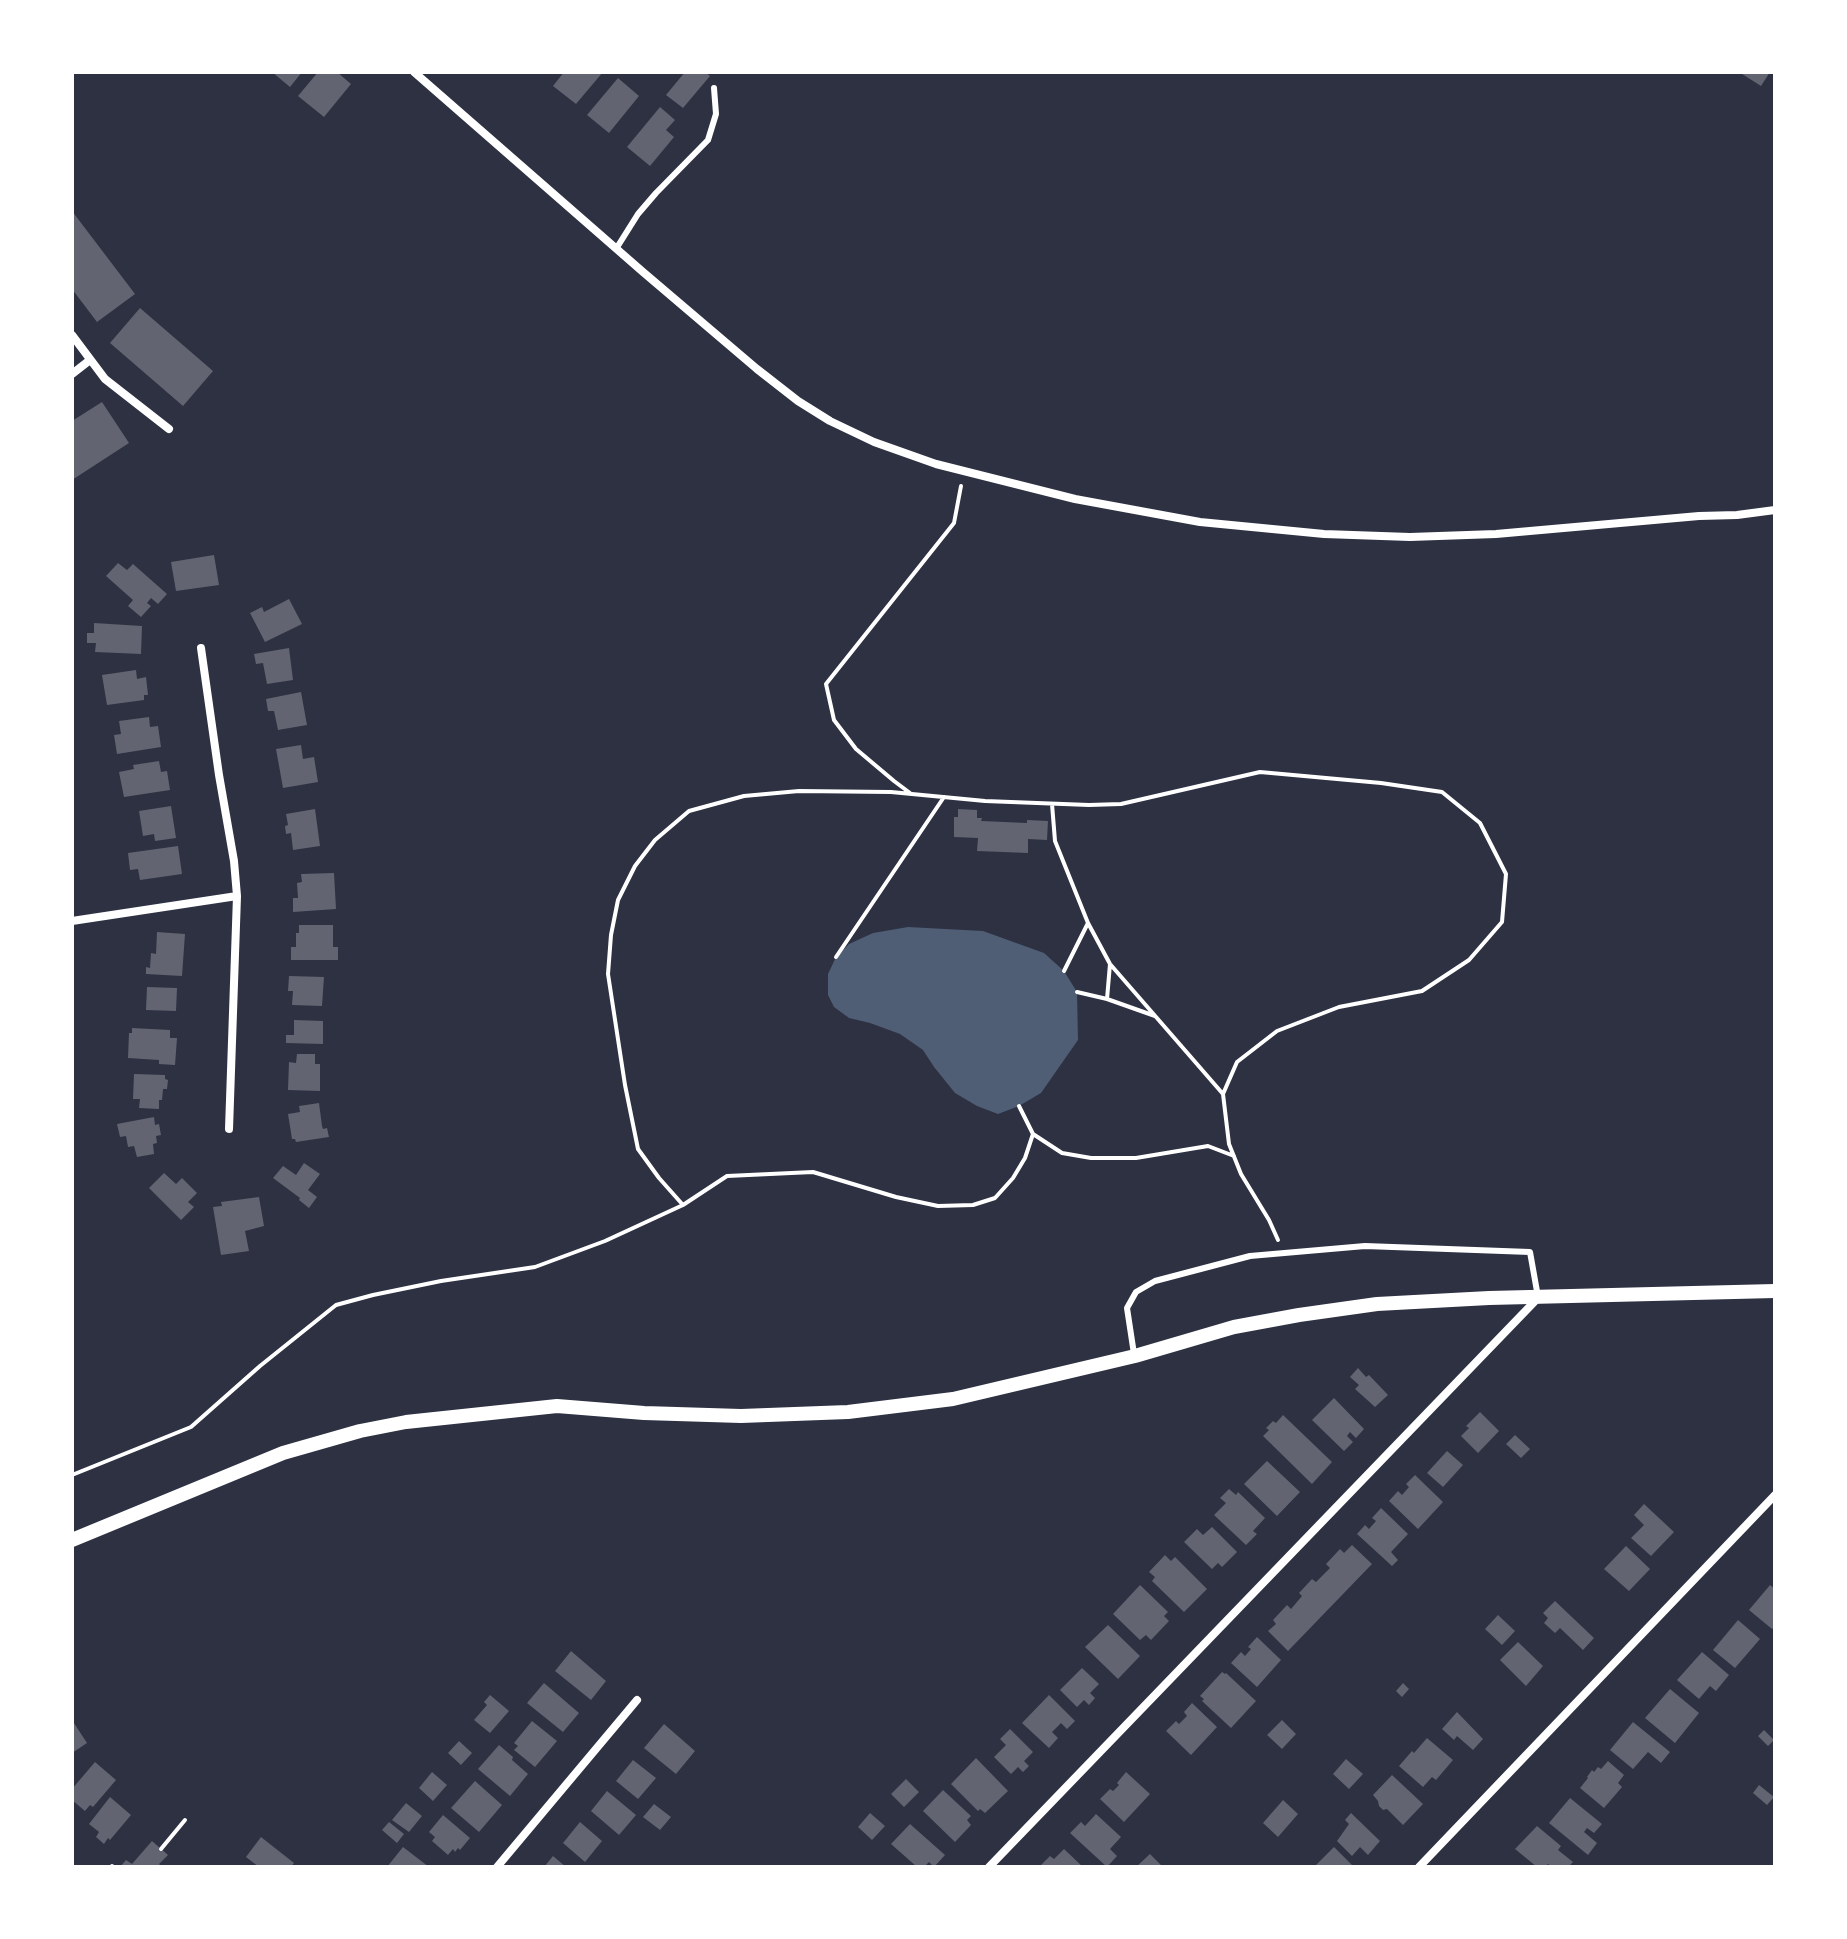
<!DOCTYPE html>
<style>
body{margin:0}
#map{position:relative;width:1847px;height:1939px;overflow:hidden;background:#2d3142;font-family:Mulish,sans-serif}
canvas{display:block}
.frame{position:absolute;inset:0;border:74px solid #fff;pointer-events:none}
</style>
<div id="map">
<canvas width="1847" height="1939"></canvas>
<div class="frame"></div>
</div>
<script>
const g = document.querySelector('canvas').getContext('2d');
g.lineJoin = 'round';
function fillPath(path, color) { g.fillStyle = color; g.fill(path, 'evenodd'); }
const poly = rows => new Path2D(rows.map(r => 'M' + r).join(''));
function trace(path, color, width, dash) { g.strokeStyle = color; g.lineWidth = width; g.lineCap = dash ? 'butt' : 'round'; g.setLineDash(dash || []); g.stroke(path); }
fillPath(poly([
 [908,927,983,931,1044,953,1064,971,1077,992,1078,1040,1041,1093,1019,1106,998,1114,977,1106,955,1093,934,1067,923,1050,900,1034,870,1023,849,1018,834,1007,828,995,828,974,836,957,849,944,873,933]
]), '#4f5d75');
fillPath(poly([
 [272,72,302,72,290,87],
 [318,72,337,72,351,84,324,117,298,96],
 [564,72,603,72,576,104,553,86],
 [685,72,705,72,710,76,683,108,666,95],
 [1739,72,1770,72,1761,86],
 [618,78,639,96,609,133,587,115],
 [660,107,675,120,666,130,674,137,650,166,627,147],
 [72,211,135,294,97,322,72,289],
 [140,308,213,371,183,406,110,343],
 [102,402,129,443,72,480,72,421],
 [214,555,219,585,176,591,171,562],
 [118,563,127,570,133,564,167,594,158,604,151,598,147,603,151,606,141,617,128,606,133,600,106,576],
 [289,599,302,624,265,642,250,613,262,607,264,612],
 [94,623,142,626,141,654,95,652,96,643,87,643,87,633,94,633],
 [289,648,293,680,267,684,263,663,256,664,254,654],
 [136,670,137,679,146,677,148,695,144,695,144,700,107,705,102,675],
 [301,692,307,725,278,730,274,711,268,711,266,699],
 [149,717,150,727,158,726,161,747,117,754,114,735,121,734,119,721],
 [301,745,303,759,314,757,318,782,283,788,276,749],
 [159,761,161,772,167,771,170,790,124,797,119,772,134,769,133,765],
 [171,806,176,838,155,841,154,834,143,836,139,811],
 [315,809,320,846,293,850,291,833,286,834,285,826,288,825,286,814],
 [958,809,977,810,977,818,982,818,981,821,1027,823,1027,820,1048,821,1047,840,1028,839,1028,853,977,851,978,838,954,837,954,817,958,817],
 [178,846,182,874,140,880,138,869,130,870,128,853],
 [334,873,336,909,293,912,293,898,298,898,297,883,302,882,301,874],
 [299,925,333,925,333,947,338,947,338,960,291,960,291,947,296,947,296,933,299,933],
 [157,932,185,934,182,976,146,974,146,967,150,968,151,953,156,954],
 [289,976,324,977,322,1006,292,1005,293,991,288,991],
 [147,987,177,988,176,1011,146,1010],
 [294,1020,323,1021,323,1044,286,1043,286,1035,294,1035],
 [132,1028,170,1030,170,1038,177,1038,175,1065,159,1064,159,1060,128,1058,129,1033,132,1033],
 [297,1054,315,1054,315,1064,320,1064,320,1091,288,1090,289,1062,296,1063],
 [134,1074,165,1075,165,1079,168,1080,167,1089,163,1089,162,1100,159,1100,159,1109,139,1108,140,1099,133,1099],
 [319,1103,322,1126,323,1129,327,1128,329,1137,296,1142,295,1139,292,1139,288,1114,300,1112,299,1106],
 [154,1117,155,1125,159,1124,161,1135,156,1136,157,1143,153,1144,154,1154,137,1157,134,1146,128,1147,126,1136,120,1137,117,1124],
 [304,1163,320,1174,308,1190,317,1197,309,1208,299,1200,300,1198,273,1178,283,1166,296,1175],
 [164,1173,176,1184,182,1178,197,1193,188,1202,194,1207,181,1220,149,1188],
 [259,1197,264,1226,245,1231,249,1251,221,1255,213,1207,222,1206,221,1202],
 [1358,1368,1366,1377,1369,1375,1388,1395,1375,1407,1355,1389,1359,1385,1350,1377],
 [1334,1398,1364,1429,1356,1438,1350,1432,1347,1436,1353,1442,1344,1451,1312,1420],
 [1480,1412,1499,1431,1478,1453,1461,1436,1469,1428,1466,1426],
 [1283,1415,1332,1462,1312,1484,1263,1436,1269,1430,1266,1428,1273,1421,1276,1423],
 [1515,1435,1530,1449,1521,1458,1506,1444],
 [1447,1451,1463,1465,1443,1487,1427,1473],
 [1267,1461,1300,1492,1277,1516,1244,1484],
 [1415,1475,1443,1502,1418,1529,1389,1501,1398,1491,1402,1495,1409,1487,1406,1484],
 [1229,1489,1236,1495,1238,1492,1265,1518,1253,1531,1257,1534,1246,1545,1214,1515,1226,1503,1220,1498],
 [1644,1504,1674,1532,1651,1556,1631,1538,1644,1525,1634,1515],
 [1381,1508,1408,1534,1391,1552,1398,1560,1392,1566,1357,1534,1365,1525,1369,1529,1376,1521,1372,1518],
 [1212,1527,1237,1552,1222,1567,1218,1563,1212,1569,1184,1542,1197,1529,1203,1535],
 [1352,1545,1372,1564,1288,1651,1268,1631,1276,1624,1273,1620,1287,1605,1291,1609,1302,1596,1299,1593,1312,1579,1316,1582,1330,1568,1326,1564,1340,1549,1344,1553],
 [1626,1546,1650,1569,1629,1591,1604,1569],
 [1165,1555,1171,1561,1175,1557,1207,1589,1184,1612,1152,1581,1155,1577,1149,1572],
 [1140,1585,1168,1612,1164,1616,1169,1621,1151,1640,1146,1635,1140,1640,1113,1614],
 [1770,1585,1775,1589,1775,1626,1772,1629,1749,1610],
 [1555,1601,1594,1638,1583,1650,1560,1628,1555,1633,1544,1623,1548,1618,1543,1613],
 [1498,1615,1515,1631,1502,1645,1485,1629],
 [1738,1620,1760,1639,1735,1668,1713,1650],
 [1108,1625,1140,1656,1118,1679,1085,1647],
 [1257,1637,1281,1660,1257,1687,1231,1663,1241,1652,1245,1656,1251,1649,1248,1647],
 [1518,1642,1543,1666,1526,1686,1500,1660],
 [571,1651,606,1681,591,1700,555,1671],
 [1702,1652,1729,1675,1716,1691,1710,1686,1699,1699,1677,1680],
 [1082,1668,1099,1684,1090,1693,1095,1698,1089,1705,1084,1700,1077,1707,1060,1690],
 [1222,1672,1225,1674,1226,1673,1256,1701,1231,1728,1202,1701,1204,1699,1200,1696],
 [544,1683,579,1713,563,1732,527,1703],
 [1403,1683,1409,1689,1402,1697,1396,1691],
 [1670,1689,1699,1713,1675,1743,1645,1718],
 [490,1695,509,1711,490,1733,474,1720,487,1705,484,1702],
 [1049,1695,1075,1721,1067,1729,1061,1723,1052,1732,1058,1738,1049,1748,1022,1723],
 [1192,1703,1217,1727,1191,1755,1166,1731,1176,1721,1179,1724,1187,1716,1184,1712],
 [1457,1712,1483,1739,1473,1750,1457,1736,1454,1740,1442,1729],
 [72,1720,87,1743,72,1753],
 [1282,1720,1296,1734,1282,1749,1267,1735],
 [532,1721,557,1741,535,1767,514,1750,518,1746,514,1743],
 [1633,1722,1670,1752,1661,1763,1648,1752,1633,1769,1610,1750],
 [664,1724,695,1751,676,1774,644,1748],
 [1010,1729,1033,1752,1024,1761,1029,1766,1023,1772,1018,1767,1011,1774,994,1757,1006,1745,1000,1739],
 [1764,1730,1774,1740,1768,1746,1758,1736],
 [1427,1738,1453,1760,1436,1780,1432,1777,1423,1787,1399,1766,1412,1751,1414,1753],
 [459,1741,472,1753,461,1765,448,1753],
 [499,1745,513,1757,512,1760,528,1774,510,1796,478,1769],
 [976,1758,1008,1791,985,1813,980,1809,978,1811,951,1784],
 [1346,1759,1363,1774,1349,1789,1333,1774],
 [633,1760,656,1778,638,1799,616,1781],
 [1608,1761,1624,1775,1618,1783,1622,1787,1604,1808,1580,1788,1588,1778,1587,1777,1592,1770,1594,1772,1598,1767,1601,1769],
 [95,1762,116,1780,93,1807,90,1805,85,1811,72,1800,72,1789],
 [432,1772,447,1785,433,1801,419,1788],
 [1126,1772,1150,1794,1124,1822,1100,1799,1110,1789,1113,1791,1119,1785,1117,1783],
 [1392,1775,1423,1804,1403,1825,1387,1809,1383,1810,1379,1806,1378,1801,1373,1795],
 [906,1779,919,1792,904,1807,891,1794],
 [475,1781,502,1805,479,1832,451,1808],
 [1759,1785,1774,1797,1767,1805,1753,1793],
 [943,1790,971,1816,967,1820,971,1825,955,1842,923,1811],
 [607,1791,636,1815,619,1835,591,1811],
 [110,1797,131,1815,110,1840,108,1838,104,1844,96,1837,99,1832,89,1824],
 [1570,1798,1602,1824,1594,1833,1587,1828,1584,1832,1597,1843,1588,1855,1549,1823],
 [1283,1800,1298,1814,1278,1837,1263,1823],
 [406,1803,422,1816,409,1832,392,1820],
 [654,1804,671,1817,660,1830,643,1817],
 [870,1813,885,1826,872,1840,858,1827],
 [1351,1813,1380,1841,1368,1855,1360,1847,1352,1856,1337,1841,1349,1824,1345,1820],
 [1096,1814,1121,1837,1110,1849,1117,1856,1107,1867,1070,1833,1081,1822,1085,1826],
 [443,1815,470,1838,460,1850,458,1848,455,1852,453,1849,448,1855,432,1841,435,1837,429,1832],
 [389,1822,404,1834,397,1843,382,1830],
 [580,1822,602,1841,585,1862,563,1843],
 [910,1824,945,1855,934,1867,929,1862,924,1867,917,1867,891,1844],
 [1537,1826,1561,1846,1558,1850,1573,1862,1568,1867,1552,1867,1548,1864,1545,1867,1537,1867,1515,1849],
 [261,1837,294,1863,291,1867,259,1867,246,1857],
 [152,1841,168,1855,159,1864,162,1867,120,1867,126,1860,132,1864],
 [403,1847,429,1867,387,1867],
 [1334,1847,1354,1867,1314,1867],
 [1064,1849,1083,1867,1039,1867,1050,1856,1054,1859],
 [1150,1854,1163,1867,1136,1867],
 [553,1856,566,1867,544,1867]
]), '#626471');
trace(poly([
 [910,793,894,781,856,749,834,720,826,684,954,523,961,486],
 [1052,804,1055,841,1088,923,1110,964,1223,1094],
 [836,957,944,797],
 [1064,971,1088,923],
 [1077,992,1107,999,1155,1016],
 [1107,999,1110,964],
 [1019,1106,1033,1134,1062,1153,1091,1158,1136,1158,1208,1146,1234,1156],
 [683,1205,659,1178,638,1149,625,1085,608,974,611,935,618,900,635,866,655,840,689,811,744,796,799,791,891,792,985,801,1089,805,1121,804,1260,772,1381,783,1442,792,1480,823,1506,874,1502,922,1469,960,1422,991,1339,1007,1277,1031,1237,1062,1223,1094,1229,1144,1241,1174,1269,1220,1278,1240],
 [72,1475,191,1427,260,1366,336,1305,373,1295,441,1281,535,1267,605,1241,683,1205,727,1176,813,1172,896,1197,938,1206,973,1205,995,1198,1013,1178,1025,1158,1033,1134],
 [161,1849,185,1820],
 [112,1866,113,1867]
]), '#fff', 4);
trace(poly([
 [616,249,638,214,656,193,708,140,716,114,714,88],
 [1134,1354,1127,1308,1136,1292,1155,1281,1250,1256,1365,1246,1530,1252,1538,1297]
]), '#fff', 6);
trace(poly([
 [414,72,643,272,757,369,798,401,830,421,874,442,936,464,1075,499,1200,522,1324,534,1410,537,1496,534,1699,516,1737,515,1775,510],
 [72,335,105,379,169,429],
 [72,374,90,360],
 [201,648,219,775,234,861,237,896,229,1129],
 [72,921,237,896],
 [497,1867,637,1700],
 [989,1867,1538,1298],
 [1419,1867,1775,1495]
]), '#fff', 8);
trace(poly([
 [72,1540,283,1453,360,1431,406,1422,557,1406,644,1413,741,1416,848,1412,953,1399,1135,1356,1234,1327,1299,1315,1377,1304,1489,1298,1775,1291]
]), '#fff', 14);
</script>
